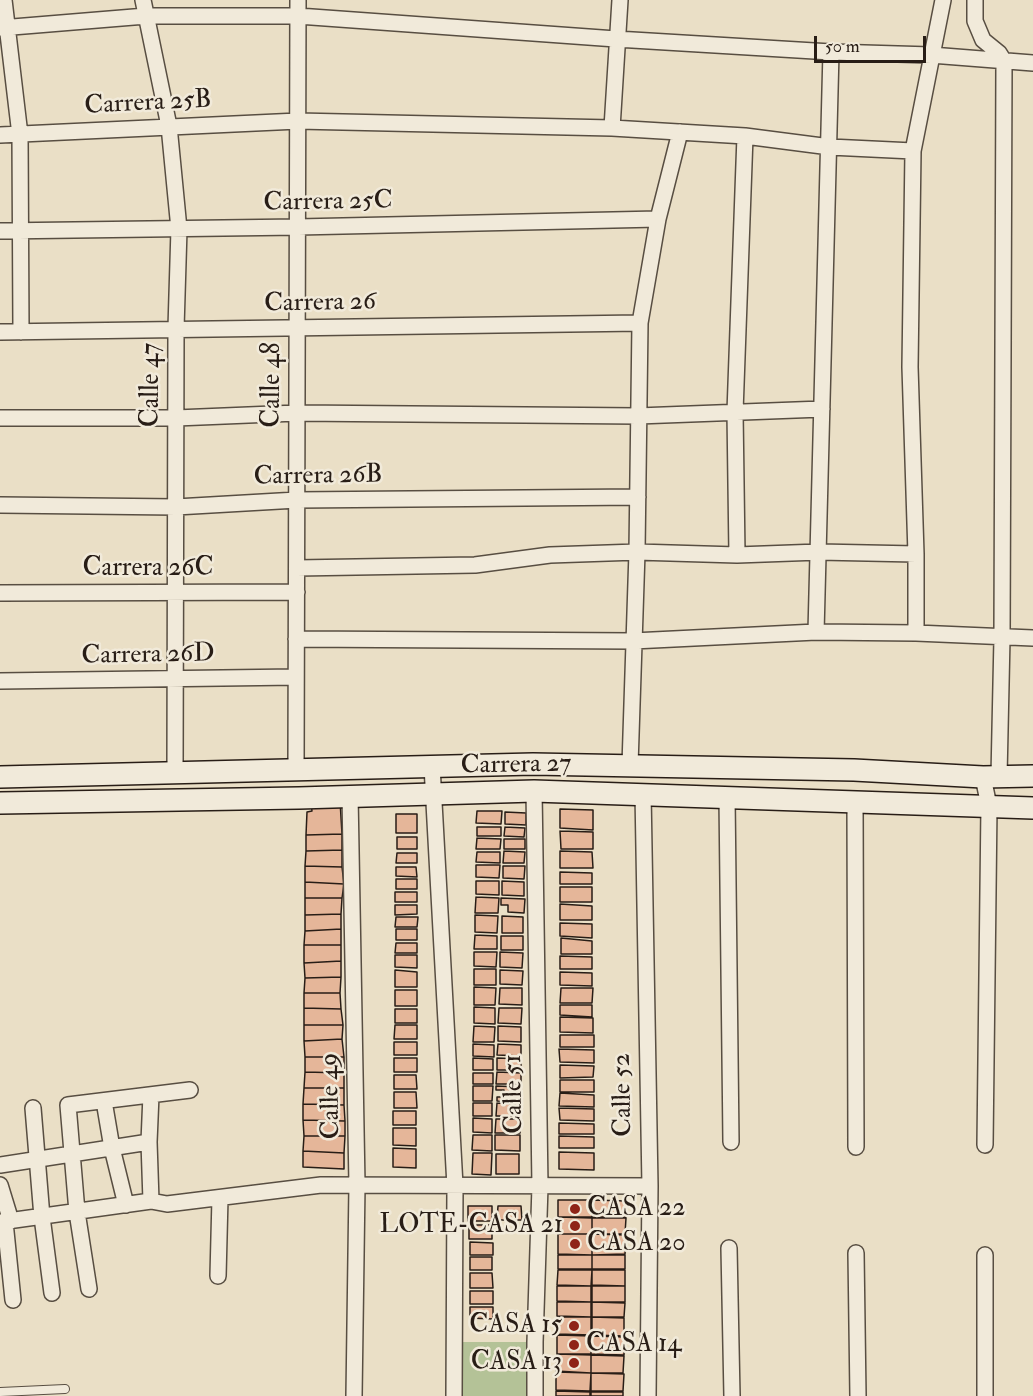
<!DOCTYPE html>
<style>
body{margin:0}
#map{position:relative;width:1033px;height:1396px;overflow:hidden;background:#eadfc6;font-family:"IM FELL Double Pica",serif}
canvas{display:block}
.scale{position:absolute;left:814px;top:36px;width:112px;height:27px;box-sizing:border-box;border:3px solid #281d16;border-top:0;padding-left:8px;font-size:18px;line-height:21px;white-space:nowrap;color:#281d16;-webkit-text-stroke:4px #f1eada;paint-order:stroke}
</style>
<div id="map">
<canvas width="1033" height="1396"></canvas>
<div class="scale">50 m</div>
</div>
<script>
const g = document.querySelector('canvas').getContext('2d');
g.lineJoin = 'round';
function fillPath(path, color) { g.fillStyle = color; g.fill(path, 'evenodd'); }
const poly = rows => new Path2D(rows.map(r => 'M' + r).join(''));
function trace(path, color, width, dash) { g.strokeStyle = color; g.lineWidth = width; g.lineCap = dash ? 'butt' : 'round'; g.setLineDash(dash || []); g.stroke(path); }
function drawText(font, color, halo, rows, align = 'center') {
  g.font = font + ' "IM FELL Double Pica",serif'; g.lineWidth = 5; g.setLineDash([]); g.textBaseline = 'middle'; g.strokeStyle = halo; g.fillStyle = color; for (const [text, x, y, turn = 0] of rows) {
    g.save(); g.translate(x, y); g.rotate((+turn || 0) * Math.PI / 180); g.textAlign = isNaN(turn) ? turn : align; if (halo) g.strokeText(text, 0, 0); g.fillText(text, 0, 0); g.restore();
  }
}
fillPath(poly([
 [454,1342,535,1342,536,1396,454,1396]
]), '#b4c297');
const building = poly([
 [340,801,342,834,306,835,307,812,312,811,311,804,340,801],
 [560,809,593,810,593,830,560,828,560,809],
 [477,811,502,811,501,824,476,823,477,811],
 [505,812,526,813,526,825,505,824,505,812],
 [396,814,417,814,417,833,396,833,396,814],
 [477,827,501,827,501,836,477,836,477,827],
 [505,827,525,828,524,837,504,836,505,827],
 [560,831,593,832,593,849,561,849,560,831],
 [342,834,342,850,306,851,306,835,342,834],
 [397,837,417,837,417,849,397,849,397,837],
 [477,838,501,839,500,849,476,849,477,838],
 [504,839,525,839,525,849,504,849,504,839],
 [342,850,342,867,305,866,306,851,342,850],
 [504,851,525,852,524,863,503,863,504,851],
 [560,851,592,852,593,868,560,868,560,851],
 [477,852,500,852,500,863,476,862,477,852],
 [397,853,417,853,417,863,396,863,397,853],
 [476,865,500,865,499,878,476,877,476,865],
 [305,866,342,867,344,884,305,882,305,866],
 [503,866,525,866,524,879,503,878,503,866],
 [396,867,416,867,417,877,396,876,396,867],
 [560,872,592,873,592,884,560,884,560,872],
 [396,879,417,879,417,889,396,889,396,879],
 [476,881,499,881,499,895,476,894,476,881],
 [502,881,524,882,524,896,502,895,502,881],
 [305,882,344,884,342,898,305,898,305,882],
 [560,887,592,887,592,902,560,902,560,887],
 [395,892,417,892,417,902,395,902,395,892],
 [476,897,499,898,498,913,475,913,476,897],
 [305,898,342,898,341,914,305,915,305,898],
 [501,898,525,899,524,913,508,912,508,905,501,905,501,898],
 [560,904,592,906,592,920,560,920,560,904],
 [395,905,417,905,417,914,395,915,395,905],
 [341,914,341,929,305,931,305,915,341,914],
 [475,915,498,916,497,933,475,932,475,915],
 [502,916,523,917,523,933,502,933,502,916],
 [396,917,418,917,417,927,395,927,396,917],
 [560,923,592,924,592,938,560,936,560,923],
 [341,929,341,945,304,945,305,931,341,929],
 [396,929,417,929,417,940,396,940,396,929],
 [475,935,497,936,497,949,474,949,475,935],
 [501,936,523,936,523,950,501,950,501,936],
 [561,938,592,941,592,954,561,954,561,938],
 [396,943,417,943,417,953,395,953,396,943],
 [304,945,341,945,341,961,304,963,304,945],
 [474,952,497,952,496,967,474,966,474,952],
 [500,952,523,953,522,968,500,967,500,952],
 [395,955,417,955,417,968,395,967,395,955],
 [560,956,592,957,592,969,560,969,560,956],
 [341,961,341,977,305,978,304,963,341,961],
 [474,969,496,969,496,985,474,985,474,969],
 [395,970,417,972,417,987,395,987,395,970],
 [500,970,523,971,522,985,500,984,500,970],
 [560,972,592,973,592,986,560,985,560,972],
 [341,977,340,993,304,993,305,978,341,977],
 [474,987,496,988,495,1005,474,1005,474,987],
 [500,988,522,988,522,1005,499,1004,500,988],
 [561,988,593,988,592,1003,560,1003,561,988],
 [395,990,417,990,417,1006,395,1006,395,990],
 [304,993,340,993,341,1009,304,1008,304,993],
 [560,1005,592,1005,592,1017,560,1015,560,1005],
 [474,1007,495,1008,495,1024,474,1023,474,1007],
 [304,1008,341,1009,343,1025,304,1025,304,1008],
 [499,1008,522,1008,521,1024,498,1023,499,1008],
 [395,1009,417,1009,417,1023,395,1023,395,1009],
 [560,1017,593,1018,593,1033,560,1032,560,1017],
 [304,1025,343,1025,342,1039,304,1041,304,1025],
 [395,1025,417,1025,417,1039,394,1039,395,1025],
 [474,1026,495,1027,494,1042,473,1042,474,1026],
 [498,1026,521,1027,521,1042,498,1041,498,1026],
 [560,1035,594,1035,594,1047,560,1047,560,1035],
 [342,1039,344,1057,305,1057,304,1041,342,1039],
 [394,1042,417,1042,417,1055,394,1055,394,1042],
 [473,1044,494,1045,494,1057,473,1056,473,1044],
 [498,1044,521,1045,521,1056,497,1055,498,1044],
 [559,1049,594,1050,594,1063,560,1062,559,1049],
 [305,1057,344,1057,344,1073,305,1072,305,1057],
 [394,1058,417,1058,417,1072,394,1072,394,1058],
 [473,1058,493,1059,493,1070,473,1070,473,1058],
 [497,1058,521,1059,521,1070,497,1070,497,1058],
 [560,1065,594,1066,593,1077,560,1078,560,1065],
 [305,1072,344,1073,344,1088,304,1088,305,1072],
 [497,1072,521,1073,521,1084,496,1084,497,1072],
 [473,1073,493,1073,493,1084,473,1084,473,1073],
 [394,1075,416,1075,417,1089,394,1089,394,1075],
 [560,1080,594,1080,594,1092,560,1092,560,1080],
 [473,1086,493,1086,492,1101,473,1101,473,1086],
 [496,1086,521,1087,520,1102,497,1101,497,1097,504,1097,504,1090,496,1090,496,1086],
 [304,1088,344,1088,344,1105,303,1104,304,1088],
 [394,1092,416,1092,417,1108,394,1108,394,1092],
 [560,1093,594,1095,594,1107,559,1106,560,1093],
 [473,1103,492,1103,492,1116,473,1116,473,1103],
 [497,1103,520,1104,520,1116,496,1116,497,1103],
 [303,1104,344,1105,345,1121,303,1120,303,1104],
 [559,1108,594,1109,594,1121,560,1120,559,1108],
 [393,1111,416,1111,416,1125,393,1125,393,1111],
 [473,1118,492,1119,492,1133,473,1132,473,1118],
 [496,1119,520,1119,520,1133,495,1133,496,1119],
 [303,1120,345,1121,345,1136,304,1136,303,1120],
 [559,1123,594,1124,594,1134,559,1134,559,1123],
 [393,1128,416,1128,416,1146,393,1145,393,1128],
 [473,1135,492,1135,492,1151,472,1150,473,1135],
 [495,1135,520,1135,520,1151,495,1150,495,1135],
 [304,1136,345,1136,344,1153,303,1151,304,1136],
 [559,1136,594,1137,594,1148,559,1148,559,1136],
 [393,1148,416,1149,416,1168,393,1167,393,1148],
 [303,1151,344,1153,344,1169,303,1167,303,1151],
 [559,1152,594,1153,594,1170,559,1169,559,1152],
 [473,1153,492,1153,491,1175,472,1174,473,1153],
 [496,1154,519,1154,519,1174,496,1174,496,1154],
 [558,1200,592,1200,592,1217,558,1217,558,1200],
 [592,1200,626,1201,626,1217,592,1217,592,1200],
 [468,1206,492,1206,492,1221,468,1221,468,1206],
 [498,1206,521,1206,522,1220,497,1220,498,1206],
 [558,1217,592,1218,592,1234,558,1234,558,1217],
 [592,1218,626,1218,625,1234,592,1234,592,1218],
 [469,1225,492,1225,492,1239,469,1239,469,1225],
 [558,1234,592,1234,592,1255,558,1254,558,1234],
 [592,1234,626,1235,625,1254,592,1255,592,1234],
 [470,1242,493,1243,493,1255,470,1255,470,1242],
 [558,1255,592,1255,592,1269,558,1269,558,1255],
 [592,1255,625,1255,625,1269,592,1269,592,1255],
 [470,1257,492,1257,492,1270,470,1270,470,1257],
 [558,1270,592,1270,591,1286,557,1285,558,1270],
 [592,1270,625,1270,625,1286,592,1285,592,1270],
 [470,1273,492,1273,493,1288,470,1288,470,1273],
 [557,1286,591,1286,591,1302,557,1301,557,1286],
 [592,1286,625,1286,625,1302,592,1302,592,1286],
 [470,1291,493,1291,493,1304,470,1304,470,1291],
 [557,1302,591,1302,591,1317,557,1316,557,1302],
 [592,1302,625,1303,624,1317,592,1317,592,1302],
 [470,1307,493,1307,493,1319,470,1318,470,1307],
 [557,1317,591,1317,591,1335,557,1334,557,1317],
 [592,1317,624,1318,624,1336,592,1335,592,1317],
 [557,1335,591,1336,591,1354,557,1354,557,1335],
 [592,1336,624,1337,624,1355,591,1354,592,1336],
 [557,1354,591,1355,591,1373,556,1371,557,1354],
 [591,1355,624,1356,623,1373,591,1373,591,1355],
 [556,1372,591,1373,590,1391,556,1390,556,1372],
 [591,1373,624,1374,623,1391,591,1391,591,1373],
 [556,1391,590,1392,590,1396,556,1396,556,1391],
 [591,1392,623,1392,623,1396,591,1396,591,1392]
]);
fillPath(building, '#e5b699');
trace(building, '#281d16', 1.5);
const lane = poly([
 [0,1392,65,1389]
]);
const street = poly([
 [4,0,20,135,21,332],
 [143,0,169,126,179,229,176,328,175,772],
 [975,0,975,21,983,40,999,53,1004,61,1002,638,999,776],
 [0,28,146,16,298,16,616,39,831,52,931,55,1033,63],
 [612,128,620,0],
 [0,135,298,121,612,128,745,136,830,147,913,151],
 [0,231,298,227,658,219],
 [0,332,640,323],
 [0,418,176,418,297,413,638,416,822,409],
 [0,505,176,507,297,500,638,497],
 [737,555,735,412,745,136],
 [297,568,475,565,550,555,637,552,737,555,819,552,916,554],
 [0,593,297,592],
 [816,632,831,52],
 [916,633,916,554,910,367,913,151,943,0],
 [296,639,633,641,816,632,916,633,1033,638],
 [0,681,296,677],
 [630,765,637,552,640,323,658,219,680,132],
 [432,766,455,1186,454,1396],
 [296,769,298,0],
 [983,777,989,806,985,1145],
 [534,791,540,1186,535,1342,535,1396],
 [643,793,650,1186,648,1396],
 [350,795,357,1185,354,1396],
 [727,797,731,1142],
 [855,801,856,1147],
 [104,1101,112,1148,126,1205],
 [33,1108,42,1217,52,1293],
 [149,1142,151,1095],
 [0,1165,149,1142,151,1201],
 [0,1185,11,1221],
 [0,1222,151,1201,167,1204,321,1185,650,1186],
 [5,1222,13,1300],
 [729,1248,732,1396],
 [856,1253,858,1396],
 [218,1276,220,1198],
 [89,1289,77,1212,68,1105,190,1090],
 [985,1396,985,1255]
]);
const secondary = poly([
 [0,777,533,764,854,770,983,777,1033,776],
 [0,803,299,798,534,791,1033,808]
]);
trace(lane, '#584e42', 10);
trace(street, '#584e42', 18);
trace(secondary, '#281d16', 24);
trace(lane, '#f1eada', 8);
trace(street, '#f1eada', 15);
trace(secondary, '#f1eada', 21);
for (const [x, y, r, color] of [
 [575,1209,6,"#8f2418"],
 [575,1226,6,"#8f2418"],
 [575,1244,6,"#8f2418"],
 [574,1326,6,"#8f2418"],
 [574,1345,6,"#8f2418"],
 [574,1363,6,"#8f2418"]
]) { const dot = new Path2D(); dot.arc(x, y, r, 0, 2 * Math.PI); g.fillStyle = color; g.fill(dot); trace(dot, '#f1eada', 2); }
drawText('26px', '#281d16', '#f1eada', [
 ["Carrera 25B",148,104,-3],
 ["Carrera 25C",328,203,-1],
 ["Carrera 26",320,304,-1],
 ["Calle 47",152,385,-90],
 ["Calle 48",273,385,-90],
 ["Carrera 26B",318,477,-1],
 ["Carrera 26C",148,569],
 ["Carrera 26D",148,656,-1],
 ["Carrera 27",516,766,-1],
 ["Calle 51",515,1094,-91],
 ["Calle 52",624,1095,-91],
 ["Calle 49",332,1096,-91]
]);
drawText('26px', '#281d16', '#f1eada', [
 ["CASA 22",587,1209],
 ["LOTE-CASA 21",563,1226,"right"],
 ["CASA 20",587,1244],
 ["CASA 15",562,1326,"right"],
 ["CASA 14",586,1345],
 ["CASA 13",562,1363,"right"]
], 'left');
</script>
